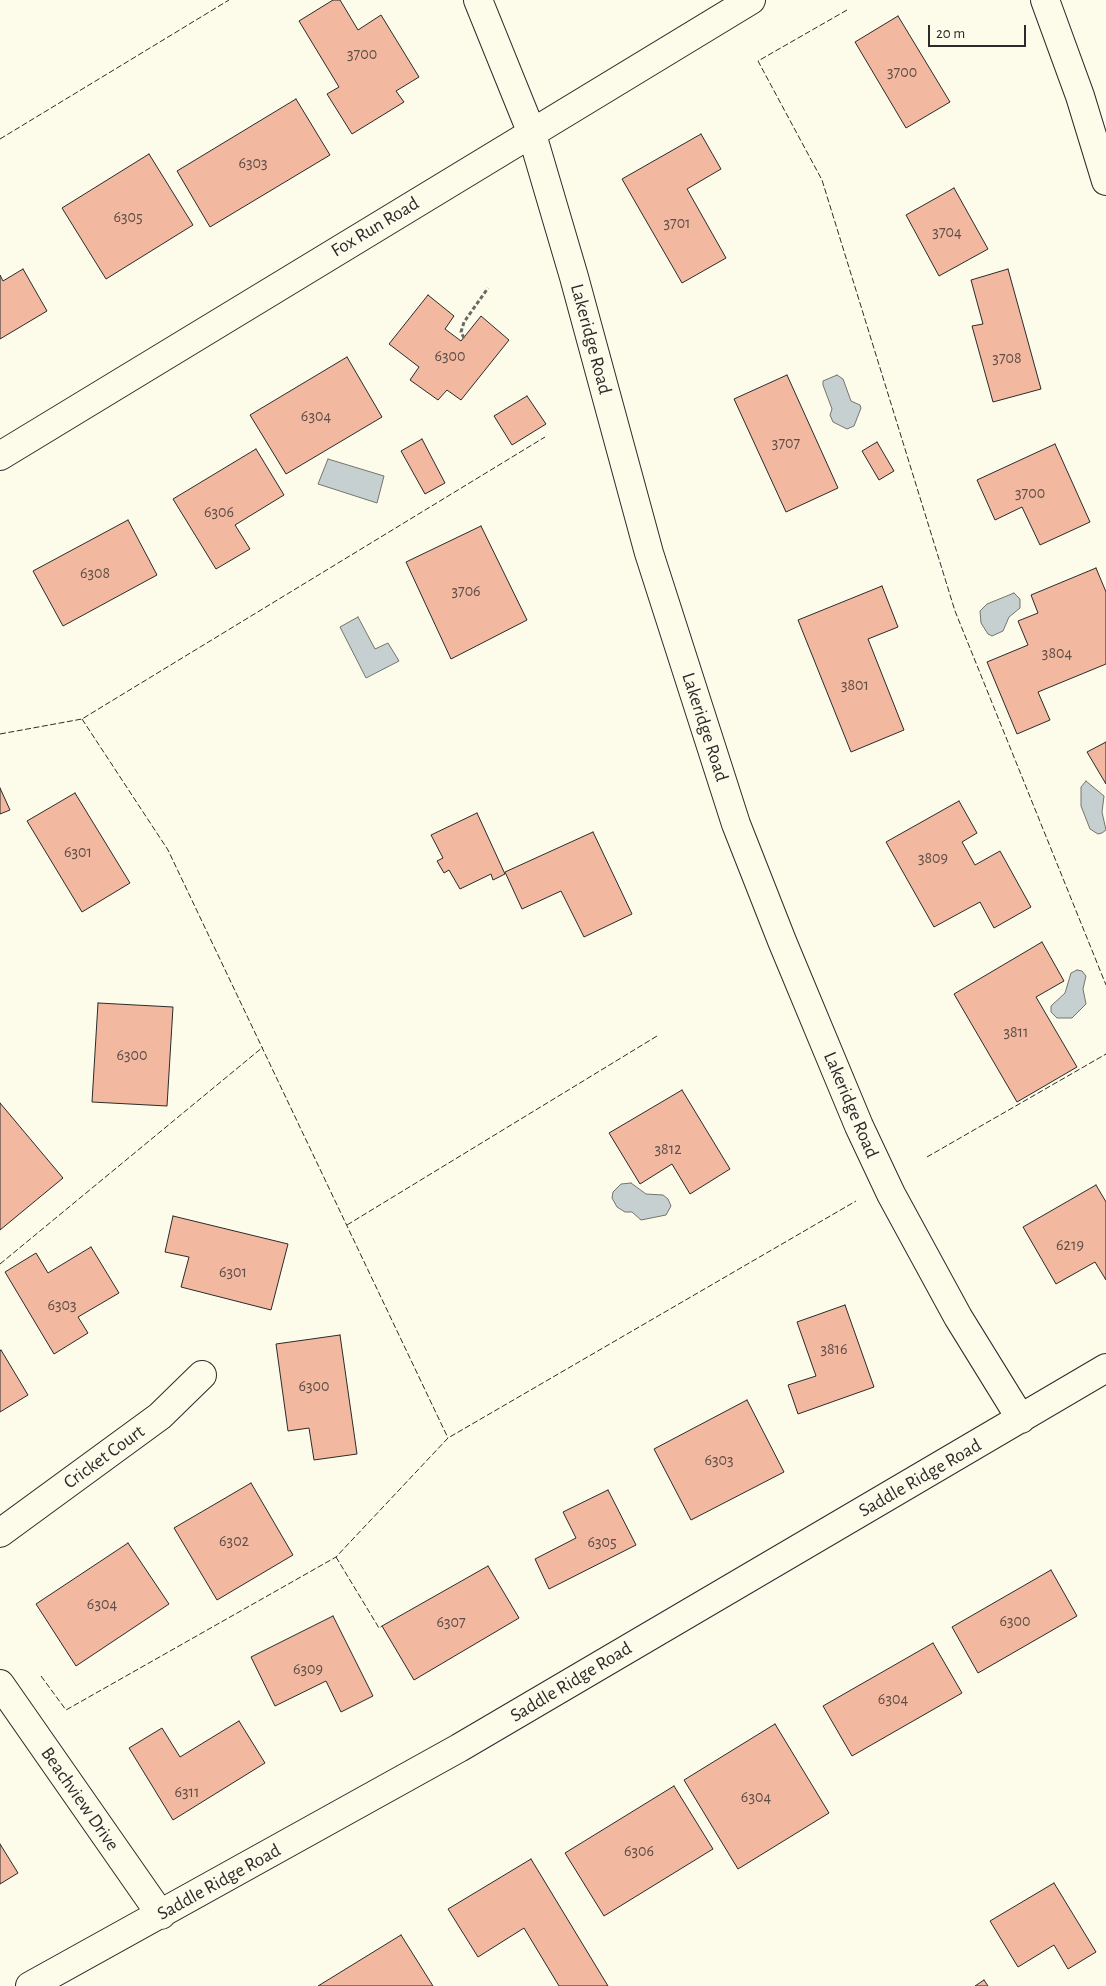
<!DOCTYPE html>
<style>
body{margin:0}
#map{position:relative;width:1106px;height:1986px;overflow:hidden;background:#fdfbea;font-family:"Alegreya Sans",sans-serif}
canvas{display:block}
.scale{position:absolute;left:928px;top:25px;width:98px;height:22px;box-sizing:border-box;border:2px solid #2b2b2b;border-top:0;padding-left:6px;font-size:15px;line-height:18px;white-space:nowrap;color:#2b2b2b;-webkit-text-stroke:4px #fdfbea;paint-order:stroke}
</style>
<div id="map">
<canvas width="1106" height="1986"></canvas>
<div class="scale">20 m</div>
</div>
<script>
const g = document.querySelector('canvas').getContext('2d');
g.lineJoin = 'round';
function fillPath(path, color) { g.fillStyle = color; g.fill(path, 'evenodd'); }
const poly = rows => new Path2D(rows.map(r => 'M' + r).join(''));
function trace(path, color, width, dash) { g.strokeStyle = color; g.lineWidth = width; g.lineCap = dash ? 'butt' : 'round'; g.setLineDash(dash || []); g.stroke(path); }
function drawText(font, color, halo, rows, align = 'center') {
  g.font = font + ' "Alegreya Sans",sans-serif'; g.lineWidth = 4; g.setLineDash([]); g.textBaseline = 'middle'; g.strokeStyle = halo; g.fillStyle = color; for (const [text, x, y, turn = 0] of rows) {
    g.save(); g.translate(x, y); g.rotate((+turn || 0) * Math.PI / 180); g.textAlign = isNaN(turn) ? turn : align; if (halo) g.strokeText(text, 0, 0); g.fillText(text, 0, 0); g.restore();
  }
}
const water = poly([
 [837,375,843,379,851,401,860,405,861,408,854,426,847,429,833,422,830,415,832,409,823,385,823,381,837,375],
 [328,459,384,476,377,503,318,484,328,459],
 [1014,593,1020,599,1020,608,1009,617,1003,631,992,636,988,634,981,623,980,611,987,604,1014,593],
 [358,617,375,649,388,643,399,661,366,678,340,627,358,617],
 [1086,781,1104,796,1102,812,1106,830,1102,833,1098,834,1090,829,1081,806,1081,787,1086,781],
 [1077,970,1082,971,1086,976,1083,989,1086,1004,1072,1018,1057,1018,1051,1012,1051,1006,1065,993,1071,973,1077,970],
 [631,1183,646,1194,663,1195,668,1199,671,1206,666,1215,641,1220,632,1212,625,1212,617,1207,612,1198,613,1192,621,1184,631,1183]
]);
fillPath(water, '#c7d0d0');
trace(water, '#74746e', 1);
const building = poly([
 [333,0,340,0,358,30,381,15,419,77,396,91,404,102,352,134,327,94,339,87,299,21,333,0],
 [898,16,950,102,906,128,855,42,898,16],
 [296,99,330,155,210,227,177,171,296,99],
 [701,134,721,169,687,189,726,258,682,283,622,179,701,134],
 [149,154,193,225,106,279,62,208,149,154],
 [954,188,988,249,939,276,906,215,954,188],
 [23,269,47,311,0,339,0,275,3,281,23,269],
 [1008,269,1041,389,993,402,972,326,983,324,971,280,1008,269],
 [428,295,454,316,445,329,461,341,481,316,509,340,461,400,447,390,438,400,410,380,419,367,389,344,428,295],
 [347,357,382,417,286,474,250,415,347,357],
 [787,375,838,488,786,512,734,399,787,375],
 [527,396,546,424,512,445,494,416,527,396],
 [422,439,445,483,425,494,401,451,422,439],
 [877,442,894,471,879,480,862,451,877,442],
 [1055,444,1090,522,1040,545,1022,507,995,520,977,480,1055,444],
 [256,449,284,495,235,525,250,549,216,569,173,499,256,449],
 [128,520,157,575,63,626,33,571,128,520],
 [481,526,527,620,451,659,406,562,481,526],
 [1096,568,1106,592,1106,664,1038,692,1050,720,1017,734,987,662,1028,645,1018,621,1038,613,1031,595,1096,568],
 [882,586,898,627,868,639,904,730,851,752,798,620,882,586],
 [1106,742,1106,784,1087,752,1106,742],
 [0,788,10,810,0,814,0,788],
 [75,793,130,883,82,912,27,821,75,793],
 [959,801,977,833,962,842,975,865,1000,851,1031,907,994,928,980,902,934,927,886,842,959,801],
 [477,813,505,874,493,880,491,874,460,889,449,870,444,873,437,861,443,858,431,835,477,813],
 [593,832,632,914,584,937,561,891,522,909,505,872,593,832],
 [1042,942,1064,981,1036,997,1077,1067,1017,1102,954,994,1042,942],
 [98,1003,173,1007,167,1106,92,1102,98,1003],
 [682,1090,730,1169,690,1194,672,1164,640,1184,609,1133,682,1090],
 [0,1103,63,1178,0,1230,0,1103],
 [1096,1185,1106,1202,1106,1280,1095,1262,1056,1284,1023,1227,1096,1185],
 [173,1216,288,1244,271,1310,181,1287,189,1257,165,1252,173,1216],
 [91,1247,119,1293,78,1317,88,1333,54,1354,5,1272,36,1253,48,1273,91,1247],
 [845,1305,874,1387,798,1414,788,1385,816,1376,797,1322,845,1305],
 [340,1335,357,1454,314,1460,309,1428,288,1431,276,1344,340,1335],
 [1,1350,28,1395,0,1412,0,1351,1,1350],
 [747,1400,784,1472,691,1520,654,1449,747,1400],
 [251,1483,293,1555,217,1600,174,1528,251,1483],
 [608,1490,636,1545,549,1589,535,1559,576,1538,563,1512,608,1490],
 [128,1543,169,1604,76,1666,36,1604,128,1543],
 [488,1566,519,1618,414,1680,382,1626,488,1566],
 [1051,1570,1077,1616,978,1673,952,1627,1051,1570],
 [333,1616,373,1696,341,1712,326,1681,275,1706,251,1657,333,1616],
 [933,1643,962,1693,852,1756,823,1706,933,1643],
 [239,1721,265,1763,173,1820,129,1748,162,1728,180,1757,239,1721],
 [775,1724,829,1813,738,1869,684,1780,775,1724],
 [674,1786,713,1849,604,1916,565,1853,674,1786],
 [0,1844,18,1873,0,1884,0,1844],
 [531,1859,608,1986,559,1986,524,1928,478,1957,448,1909,531,1859],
 [1054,1883,1096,1952,1068,1969,1054,1945,1018,1967,990,1921,1054,1883],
 [401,1935,433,1986,318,1986,401,1935],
 [984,1980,988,1986,975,1986,984,1980]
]);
fillPath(building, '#f2b8a0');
trace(building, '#2b2b2b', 1);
const minor = poly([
 [478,0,531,131,574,277,649,553,736,824,782,941,859,1126,891,1194,958,1317,1021,1419],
 [1045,0,1080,96,1106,181],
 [0,456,751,0],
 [0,1533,160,1416,202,1375],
 [0,1684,161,1915],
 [30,1986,459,1748,1106,1368]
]);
trace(minor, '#2b2b2b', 30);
trace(poly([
 [464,338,461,332,464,322,488,288]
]), '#6a6964', 3, [4, 2.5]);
trace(minor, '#fdfbea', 28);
trace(poly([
 [847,10,758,61,822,180,955,611,1106,985],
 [0,139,229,0],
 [82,719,168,850,448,1438],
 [0,734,82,719,545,437],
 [927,1157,1106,1054],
 [347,1225,657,1036],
 [0,1264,263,1047],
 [336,1557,379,1628,382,1626],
 [41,1676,66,1710,336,1557,448,1438,856,1201]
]), '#2b2b2b', 1, [6, 2.5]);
drawText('16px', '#5d4e48', null, [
 ["3700",362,54],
 ["3700",902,72],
 ["6303",253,163],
 ["6305",128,217],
 ["3701",677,223],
 ["3704",947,232],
 ["6300",450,356],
 ["3708",1007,358],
 ["6304",316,416],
 ["3707",786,443],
 ["3700",1030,493],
 ["6306",219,512],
 ["6308",95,573],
 ["3706",466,591],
 ["3804",1057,653],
 ["3801",855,685],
 ["6301",78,852],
 ["3809",933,858],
 ["3811",1016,1032],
 ["6300",132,1055],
 ["3812",668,1149],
 ["6219",1070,1245],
 ["6301",233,1272],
 ["6303",62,1305],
 ["3816",834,1349],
 ["6300",314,1386],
 ["6303",719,1460],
 ["6302",234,1541],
 ["6305",602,1542],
 ["6304",102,1604],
 ["6300",1015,1621],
 ["6307",451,1622],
 ["6309",308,1669],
 ["6304",893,1699],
 ["6311",187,1792],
 ["6304",756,1797],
 ["6306",639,1851]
]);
drawText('19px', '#2b2b2b', '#fdfbea', [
 ["Fox Run Road",375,227,-31],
 ["Lakeridge Road",591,339,75],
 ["Lakeridge Road",705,727,72],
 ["Lakeridge Road",851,1105,67],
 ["Cricket Court",104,1457,-36],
 ["Saddle Ridge Road",920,1478,-30],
 ["Saddle Ridge Road",571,1682,-31],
 ["Beachview Drive",80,1799,55],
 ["Saddle Ridge Road",219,1882,-29]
]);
</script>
